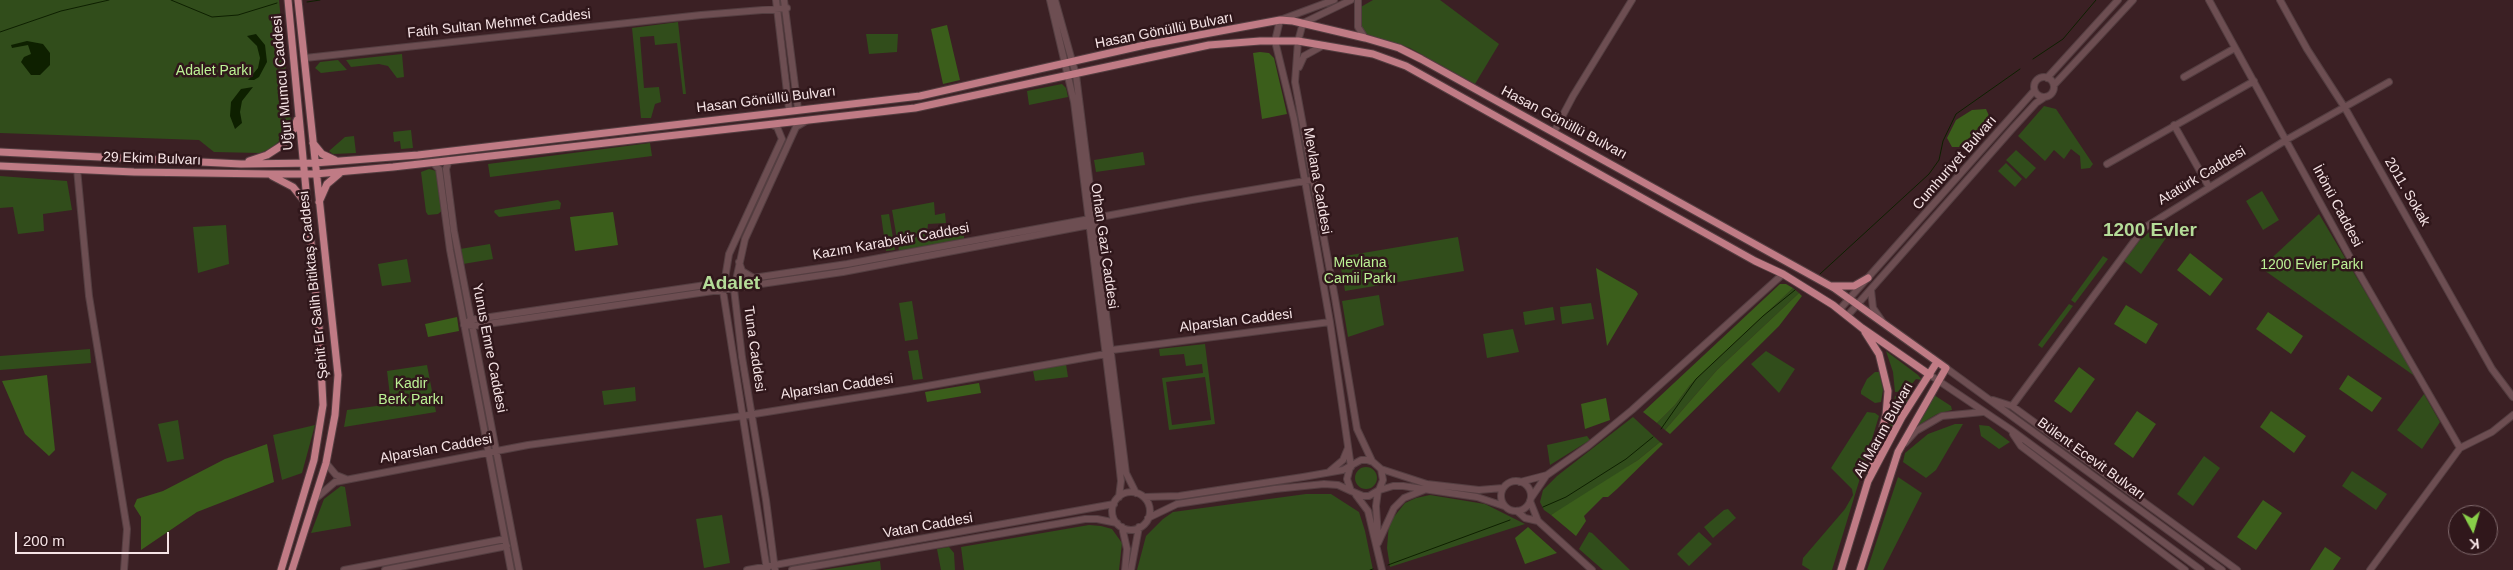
<!DOCTYPE html>
<meta charset="utf-8">
<style>
body{margin:0}
#map{position:relative;width:2513px;height:570px;overflow:hidden;background:#3b2024;font-family:Helvetica,sans-serif}
canvas{display:block}
.north{position:absolute;left:2448px;top:505px;width:50px;height:50px;box-sizing:border-box;background:#30171b;border:1px solid #7f696c;border-radius:50%;rotate:174deg;font-size:14px;font-weight:700;line-height:20px;text-align:center;color:#f6e4e6}
.north::after{content:'';display:block;margin:auto;width:18px;height:22px;background:#88cf49;clip-path:polygon(50% 0,100% 100%,50% 72%,0 100%)}
.scale{position:absolute;left:15px;top:532px;width:154px;height:22px;box-sizing:border-box;border:2px solid #f6e4e6;border-top:0;padding-left:6px;font-size:15px;line-height:18px;white-space:nowrap;color:#f6e4e6;-webkit-text-stroke:4px #30171b;paint-order:stroke}
</style>
<div id="map">
<canvas width="2513" height="570"></canvas>
<div class="north">K</div>
<div class="scale">200 m</div>
</div>
<script>
const g = document.querySelector('canvas').getContext('2d');
g.lineJoin = 'round';
function fillPath(path, color) { g.fillStyle = color; g.fill(path, 'evenodd'); }
const poly = rows => new Path2D(rows.map(r => 'M' + r).join(''));
function trace(path, color, width, dash) { g.strokeStyle = color; g.lineWidth = width; g.lineCap = dash ? 'butt' : 'round'; g.setLineDash(dash || []); g.stroke(path); }
function drawText(font, color, halo, rows, align = 'center') {
  g.font = font + ' Helvetica,sans-serif'; g.lineWidth = 5; g.setLineDash([]); g.textBaseline = 'middle'; g.strokeStyle = halo; g.fillStyle = color; for (const [text, x, y, turn = 0] of rows) {
    g.save(); g.translate(x, y); g.rotate((+turn || 0) * Math.PI / 180); g.textAlign = isNaN(turn) ? turn : align; if (halo) g.strokeText(text, 0, 0); g.fillText(text, 0, 0); g.restore();
  }
}
fillPath(poly([
 [0,0,279,0,291,122,282,138,272,148,260,153,214,152,199,140,0,133],
 [1373,0,1440,0,1499,44,1475,84,1410,48,1359,32,1359,8],
 [678,22,686,94,683,94,677,43,655,45,654,36,640,37,644,88,659,87,661,102,655,104,651,118,641,118,632,28],
 [866,34,898,34,897,52,869,54],
 [402,54,404,77,397,78,388,66,379,64,351,67,346,60],
 [338,60,347,70,321,73,315,68,320,62],
 [1062,84,1066,88,1068,97,1029,105,1027,91],
 [2044,106,2056,109,2093,164,2090,168,2081,169,2080,156,2071,149,2064,159,2054,150,2045,161,2018,136],
 [411,130,413,148,401,149,400,141,394,142,393,132],
 [354,136,356,153,333,154,329,151,345,137],
 [650,143,652,156,490,177,488,164],
 [2016,150,2036,168,2026,179,2006,160],
 [1143,152,1145,165,1096,172,1094,160],
 [2006,163,2022,179,2015,187,1998,171],
 [429,169,436,171,443,210,438,214,428,215,426,212,421,172],
 [0,176,67,181,72,210,43,214,44,231,18,234,13,207,0,208],
 [2262,191,2279,220,2263,230,2246,201],
 [558,200,561,203,560,209,499,217,494,212,495,210],
 [934,202,935,215,945,213,946,223,928,224,927,233,933,236,939,233,950,237,964,234,964,239,899,251,892,210],
 [889,214,895,250,886,251,881,215],
 [2319,214,2373,305,2416,377,2261,268],
 [226,225,229,264,198,273,193,227],
 [2155,227,2166,238,2141,274,2124,261,2140,240],
 [1458,237,1464,271,1345,291,1339,257],
 [490,244,493,259,463,264,460,249],
 [2103,256,2108,259,2075,303,2071,300],
 [407,259,411,282,382,286,378,264],
 [1793,288,1799,293,1717,370,1665,430,1657,423,1675,405,1690,385],
 [1379,295,1384,325,1348,337,1342,301],
 [912,301,918,339,905,341,899,303],
 [1591,303,1594,319,1562,324,1560,307],
 [2069,304,2073,306,2042,348,2038,345],
 [1553,307,1555,320,1525,325,1523,312],
 [1513,329,1519,352,1487,358,1483,334],
 [1205,344,1215,424,1169,430,1162,378,1203,373,1202,364,1186,366,1184,354,1160,356,1159,349],
 [1205,377,1211,420,1172,425,1166,382],
 [90,349,91,363,0,370,0,356],
 [918,350,923,379,913,380,908,351],
 [1766,351,1795,369,1779,393,1751,364],
 [1886,351,1918,375,1922,380,1916,379,1906,391,1895,392,1893,372],
 [1066,364,1068,377,1035,381,1033,371],
 [427,365,436,412,344,427,347,410,391,404,387,371],
 [1875,372,1879,372,1883,390,1881,402,1875,403,1861,394,1861,391,1867,379],
 [635,387,636,401,604,405,602,391],
 [2424,394,2440,422,2422,449,2397,430],
 [1911,395,1887,437,1895,396],
 [1934,395,1951,406,1952,410,1937,414,1917,426],
 [1867,412,1875,413,1879,416,1832,570,1810,570,1802,565,1803,558,1845,509,1853,495,1852,489,1831,468],
 [1633,417,1660,442,1638,460,1577,501,1551,515,1544,510,1540,502,1543,490,1557,476],
 [178,420,184,459,167,462,158,424],
 [1955,424,1963,424,1936,470,1926,478,1903,462,1905,453,1928,434],
 [315,425,302,473,282,480,273,435],
 [1979,425,1989,426,2010,442,1999,449,1981,436],
 [1587,436,1590,440,1550,465,1547,445],
 [2204,456,2220,468,2193,506,2177,494],
 '1355 478a11 11 0 1 1 22 0a11 11 0 1 1-22 0Z',
 [2352,471,2387,494,2376,510,2342,486],
 [1898,477,1922,493,1883,570,1867,570],
 [341,486,345,487,351,526,311,533,324,499],
 [1306,494,1331,494,1359,512,1365,531,1373,570,1137,570,1146,536,1163,519,1173,512],
 [1430,495,1485,504,1525,524,1390,567,1387,548,1389,523,1405,503,1416,498],
 [1728,509,1736,518,1713,538,1704,527,1724,510],
 [722,515,730,563,704,568,696,519],
 [1089,525,1101,526,1112,529,1122,543,1119,570,964,570,961,547],
 [1589,532,1592,533,1630,570,1603,570,1579,549],
 [1699,532,1712,544,1689,566,1677,554],
 [949,547,954,553,955,570,941,570,937,549],
 [880,561,881,570,821,570,822,570]
]), '#314d1b');
fillPath(poly([
 [947,25,960,80,943,84,931,29],
 [1260,52,1269,53,1274,58,1287,114,1262,119,1253,53],
 [1986,109,1993,125,1961,147,1952,147,1947,138,1956,120,1972,110],
 [613,212,618,245,575,251,570,217],
 [2190,253,2223,279,2210,296,2177,270],
 [1596,268,1636,291,1638,294,1607,346],
 [1780,284,1786,284,1793,288,1690,385,1675,405,1657,423,1643,412],
 [1799,293,1802,296,1779,326,1670,434,1665,430,1717,370],
 [2126,305,2158,324,2146,344,2114,324],
 [2268,312,2303,336,2291,354,2256,329],
 [457,317,459,331,428,337,425,324],
 [2079,367,2095,379,2071,413,2054,401],
 [47,375,55,450,49,456,25,434,2,381],
 [2348,375,2382,398,2372,412,2339,389],
 [979,383,981,393,927,402,925,392],
 [1606,398,1610,420,1585,429,1581,404],
 [2137,411,2156,424,2133,458,2114,444],
 [2271,411,2306,436,2294,453,2260,427],
 [1660,442,1663,444,1617,489,1608,497,1603,497,1584,516,1586,521,1576,536,1551,515,1638,460],
 [267,444,274,482,197,512,141,550,141,517,134,506,137,499,163,491,225,459],
 [2263,500,2282,513,2256,550,2237,537],
 [1528,527,1557,553,1525,564,1515,538],
 [2325,547,2341,558,2333,570,2310,570]
]), '#3b5e1b');
fillPath(poly([
 [256,34,265,45,267,62,259,77,254,80,248,80,258,68,260,58,257,46,247,36],
 [27,41,43,44,50,53,50,65,40,75,31,75,21,62,24,57,31,54,28,45,12,48,11,45],
 [253,87,242,101,240,112,242,123,235,129,230,116,231,102,241,89]
]), '#0e2000');
trace(poly([
 [171,0,212,17,238,15,277,3],
 [307,2,320,0],
 [0,32,61,11,109,0],
 [2033,59,2063,39,2096,0],
 [1820,274,1929,174,1939,160,1943,141,1956,114,2020,69],
 [1661,429,1696,379,1763,316,1795,290],
 [1543,507,1566,497,1626,459,1653,437],
 [1388,565,1510,520],
 [1370,570,1373,569]
]), '#0e2000', 1);
const secondary = poly([
 [776,0,789,109],
 [784,0,798,109],
 [1050,0,1074,102,1117,444,1121,481,1119,497],
 [1055,0,1076,75,1126,473,1136,493],
 [1334,0,1280,20,1275,41,1294,119,1330,322,1351,467],
 [1351,0,1303,23,1298,41,1295,82,1335,298,1357,429,1372,461],
 [1358,0,1358,27,1365,38],
 [2209,0,2352,261,2460,448],
 [2280,0,2307,49,2345,108,2492,369,2513,397],
 [305,58,701,15,787,8],
 [1299,67,1304,56,1324,45],
 [2184,77,2235,48],
 '2034 87a10 10 0 1 1 20 0a10 10 0 1 1-20 0Z',
 [2047,78,2118,0],
 [2054,85,2133,0],
 [2174,125,2209,187],
 [1554,132,1573,96,1632,0],
 [449,160,446,169,454,231,519,570],
 [432,162,439,169,450,250,511,570],
 [2107,164,2254,81],
 [77,169,89,296,127,529,124,570],
 [739,262,742,271,752,277],
 [1871,290,1873,308,1882,321],
 [1840,309,2034,91],
 [1848,315,2013,128,2036,103,2045,97],
 [464,325,470,320,847,264,1192,200,1311,180],
 [464,325,474,326,843,272,1095,224],
 [1946,368,2222,570],
 [1930,375,2010,429,2201,570],
 [1993,400,2012,406,2237,570],
 [2012,406,2144,228,2286,140,2389,82],
 [2013,434,2021,446,2185,570],
 [1905,443,1916,431,1942,416,1983,412],
 [326,463,336,475,346,479],
 [1381,469,1427,484,1479,490,1503,488],
 [1330,471,1343,460,1348,448],
 '1501 496a15 15 0 1 1 30 0a15 15 0 1 1-30 0Z',
 [1520,482,1547,475,1588,446,1632,410,1783,274],
 [1380,490,1393,486,1403,486,1477,497,1504,506],
 '1112 511a19 19 0 1 1 38 0a19 19 0 1 1-38 0Z',
 [1356,495,1368,511,1382,570],
 [1144,497,1179,496,1303,477,1343,470,1361,460,1367,460,1373,462,1381,469,1383,480,1379,490,1369,496,1363,496,1351,491,1347,479,1350,467],
 [1531,498,1546,476],
 [314,500,335,482,528,445,742,416,910,389,1106,354,1112,350,1330,322],
 [1530,501,1538,521],
 [1517,511,1525,518,1538,521],
 [1148,518,1177,504,1275,489,1324,484,1338,485,1351,491],
 [1538,521,1592,570],
 [1122,527,1127,549,1125,570],
 [1378,538,1376,506,1378,491],
 [1378,543,1394,508,1404,498,1424,490],
 [344,570,505,539],
 [385,570,507,546],
 [747,570,1114,504],
 [767,570,723,291,729,254,782,139,777,127,770,124],
 [775,570,766,500,742,357,734,289,745,239,796,127,806,121],
 [792,570,1085,519,1097,519,1117,523],
 [1131,570,1139,527],
 [2370,570,2460,448,2492,432,2513,415]
]);
const primary = poly([
 [313,143,322,154,335,160],
 [0,152,241,164,314,163,418,155,920,96,1145,45,1280,20,1293,21,1365,38,1399,48,1421,59,1834,288,1946,368,1898,452,1860,570],
 [249,161,267,155,284,144,294,129,297,120],
 [0,166,134,172,269,174,315,174,393,167,915,108,1209,45,1260,41,1298,41,1373,54,1406,66,1755,261,1783,274,1833,305,1862,328,1930,375],
 [272,176,293,187,305,202],
 [319,202,327,184,340,173],
 [1831,286,1854,286,1868,278],
 [1865,332,1879,354,1888,391,1886,415,1871,471],
 [281,570,314,460,323,405,319,327,288,0],
 [292,570,326,463,335,415,338,375,298,0],
 [1841,570,1868,481,1902,417,1937,362]
]);
trace(secondary, '#543e41', 8);
trace(primary, '#543e41', 9);
trace(secondary, '#6d4e52', 6);
trace(primary, '#c07b85', 7);
drawText('14px', '#f6e4e6', '#30171b', [
 ["Fatih Sultan Mehmet Caddesi",499,24,-6],
 ["Hasan Gönüllü Bulvarı",1164,31,-11],
 ["Uğur Mumcu Caddesi",283,83,-95],
 ["Hasan Gönüllü Bulvarı",766,100,-7],
 ["Hasan Gönüllü Bulvarı",1564,123,28],
 ["29 Ekim Bulvarı",152,159,2],
 ["Cumhuriyet Bulvarı",1955,163,-49],
 ["Atatürk Caddesi",2202,176,-31],
 ["Mevlana Caddesi",1317,181,80],
 ["2011. Sokak",2407,192,60],
 ["İnönü Caddesi",2337,206,62],
 ["Kazım Karabekir Caddesi",891,242,-10],
 ["Orhan Gazi Caddesi",1104,246,82],
 ["Şehit Er Salih Bitiktaş Caddesi",314,285,-96],
 ["Alparslan Caddesi",1236,321,-7],
 ["Yunus Emre Caddesi",489,348,79],
 ["Tuna Caddesi",754,349,82],
 ["Alparslan Caddesi",837,387,-8],
 ["Ali Marım Bulvarı",1884,430,-61],
 ["Alparslan Caddesi",436,449,-10],
 ["Bülent Ecevit Bulvarı",2091,459,36],
 ["Vatan Caddesi",928,526,-10]
]);
drawText('14px', '#bcf295', '#30171b', [
 ["Adalet Parkı",214,71],
 ["Mevlana",1360,263],
 ["Camii Parkı",1360,279],
 ["1200 Evler Parkı",2312,265],
 ["Kadir",411,384],
 ["Berk Parkı",411,400]
]);
drawText('bold 19px', '#b4dc98', '#30171b', [
 ["1200 Evler",2150,231],
 ["Adalet",731,284]
]);
</script>
